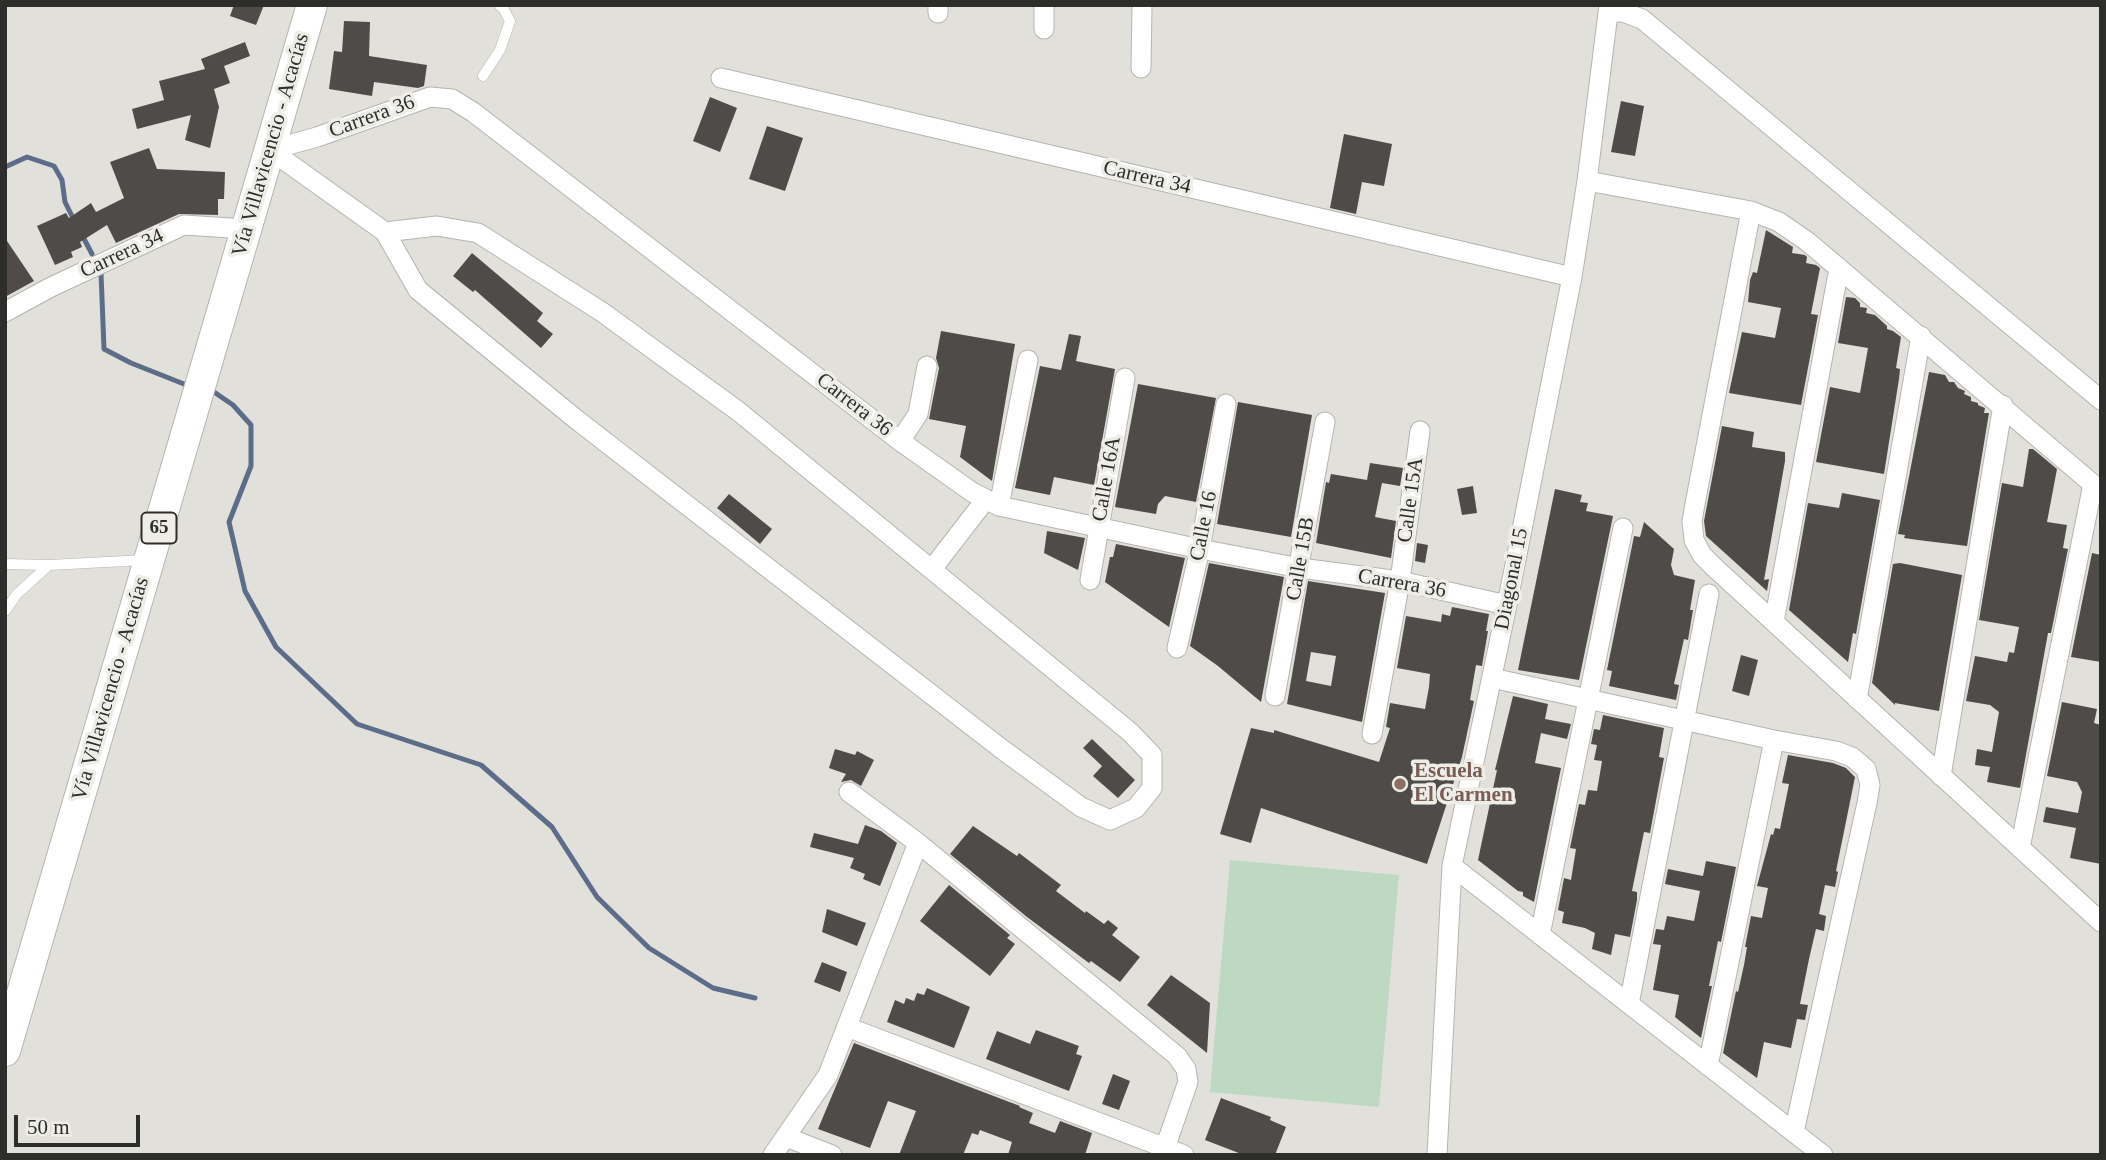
<!DOCTYPE html>
<meta charset="utf-8">
<style>
body{margin:0}
#map{position:relative;width:2106px;height:1160px;overflow:hidden;background:#e1e0db;font-family:"Times New Roman",serif}
canvas{display:block}
.frame{position:absolute;inset:0;border:7px solid #2d2d2b;pointer-events:none}
.scale{position:absolute;left:14px;top:1115px;width:126px;height:32px;box-sizing:border-box;border:4px solid #2d2d2b;border-top:0;padding-left:9px;font-size:21px;line-height:24px;white-space:nowrap;color:#2d2d2b;-webkit-text-stroke:5px #eeede8;paint-order:stroke}
</style>
<div id="map">
<canvas width="2106" height="1160"></canvas>
<div class="frame"></div>
<div class="scale">50 m</div>
</div>
<script>
const g = document.querySelector('canvas').getContext('2d');
g.lineJoin = 'round';
function fillPath(path, color) { g.fillStyle = color; g.fill(path, 'evenodd'); }
const poly = rows => new Path2D(rows.map(r => 'M' + r).join(''));
function trace(path, color, width, dash) { g.strokeStyle = color; g.lineWidth = width; g.lineCap = dash ? 'butt' : 'round'; g.setLineDash(dash || []); g.stroke(path); }
function drawText(font, color, halo, rows, align = 'center') {
  g.font = font + ' "Times New Roman",serif'; g.lineWidth = 7; g.setLineDash([]); g.textBaseline = 'middle'; g.strokeStyle = halo; g.fillStyle = color; for (const [text, x, y, turn = 0] of rows) {
    g.save(); g.translate(x, y); g.rotate((+turn || 0) * Math.PI / 180); g.textAlign = isNaN(turn) ? turn : align; if (halo) g.strokeText(text, 0, 0); g.fillText(text, 0, 0); g.restore();
  }
}
fillPath(poly([
 [1230,860,1399,875,1379,1107,1210,1092]
]), '#bdd9c2');
trace(poly([
 [5,167,27,157,54,166,62,180,65,202,74,220],
 [82,235,92,254],
 [101,273,104,349,131,363,184,384],
 [214,392,233,405,251,425,251,466,229,522,245,591,276,647,357,724,481,765,552,827,597,897,649,948,713,988,755,998]
]), '#5d6d89', 5);
fillPath(poly([
 [234,5,264,5,256,25,230,16],
 [344,21,370,22,369,56,427,65,424,86,418,88,374,82,372,96,329,89,334,51,342,52],
 [245,42,250,56,224,66,230,83,214,89,219,107,210,148,185,140,191,115,137,129,132,109,164,100,159,81,205,69,201,59],
 [710,97,737,108,720,152,693,141],
 [1621,101,1644,106,1635,156,1611,152],
 [767,126,803,138,785,191,749,179],
 [1344,134,1392,144,1384,186,1362,182,1356,214,1330,208],
 [149,148,157,169,225,172,224,199,218,199,218,215,179,214,116,243,107,225,80,242,82,247,71,252,73,257,55,265,37,226,66,213,69,218,91,203,96,212,124,198,110,162],
 [1766,230,1793,247,1792,253,1805,255,1807,257,1806,263,1816,265,1820,268,1811,314,1818,315,1801,405,1729,393,1742,332,1775,338,1781,308,1748,302,1750,280,1753,272,1757,273],
 [5,238,34,281,5,297],
 [472,253,543,313,537,321,553,334,541,348,475,290,473,292,453,276],
 [1846,297,1855,298,1860,303,1860,307,1867,308,1866,313,1875,315,1887,326,1887,329,1893,331,1901,337,1896,368,1900,369,1899,379,1884,474,1816,462,1830,387,1860,393,1868,348,1838,343],
 [941,331,1015,344,992,481,960,457,966,426,929,419,939,368,936,358],
 [1069,334,1081,336,1076,361,1115,369,1094,485,1054,477,1050,495,1015,488,1040,366,1061,370],
 [1929,372,1945,375,1949,382,1954,382,1958,388,1965,391,1964,394,1971,397,1971,401,1978,403,1978,405,1985,408,1984,413,1989,413,1967,546,1918,540,1904,538,1905,535,1898,534],
 [1138,384,1216,398,1196,502,1165,496,1158,504,1156,514,1115,507],
 [1238,402,1312,415,1291,537,1217,524],
 [1722,426,1754,432,1752,447,1785,452,1785,461,1764,580,1769,579,1767,591,1706,536,1704,521],
 [2029,449,2033,449,2057,469,2047,522,2067,525,2063,548,2068,549,2051,633,2048,633,2020,788,1987,782,1990,767,1975,765,1977,749,1992,752,1999,712,1990,705,1966,701,1975,656,2007,662,2009,652,2014,653,2019,627,1979,620,2002,483,2023,487],
 [1370,463,1403,468,1400,486,1382,483,1375,517,1396,521,1391,558,1316,543,1326,482,1329,483,1331,474,1367,480],
 [1473,486,1477,513,1462,515,1457,489],
 [1555,489,1582,495,1580,502,1588,503,1586,511,1613,516,1579,680,1518,670],
 [1842,493,1880,500,1856,634,1853,633,1848,662,1789,610,1808,503,1839,508],
 [729,494,772,529,760,544,717,508],
 [1644,522,1674,549,1671,565,1674,575,1695,580,1690,610,1693,610,1688,640,1684,639,1674,684,1679,685,1676,700,1609,686,1612,671,1607,670,1634,536,1640,537],
 [1047,531,1085,538,1078,570,1044,553],
 [1417,543,1428,545,1425,563,1415,561],
 [1116,544,1185,558,1169,627,1105,582,1110,557,1113,557],
 [2092,553,2101,555,2101,662,2071,657],
 [1209,563,1284,577,1261,702,1218,666,1190,646],
 [1900,563,1962,575,1939,711,1895,703,1895,705,1872,683,1893,564],
 [1308,581,1385,593,1362,722,1287,704],
 [1311,652,1336,656,1331,686,1306,681],
 [1452,607,1489,614,1486,631,1488,631,1482,666,1476,665,1470,700,1474,701,1462,757,1427,864,1261,808,1251,843,1220,834,1251,728,1274,733,1274,730,1379,762,1390,728,1386,727,1390,703,1425,709,1429,687,1430,674,1397,668,1406,616,1441,622,1442,614,1450,616],
 [1741,655,1758,660,1749,696,1732,691],
 [1513,696,1548,704,1545,719,1571,724,1567,739,1541,733,1535,763,1561,768,1534,902,1523,896,1523,892,1518,891,1478,860,1497,770,1495,770],
 [2062,702,2097,709,2094,723,2101,725,2101,864,2070,858,2076,828,2043,822,2046,807,2078,813,2082,792,2077,782,2047,776],
 [1603,715,1664,728,1659,757,1664,758,1650,833,1644,832,1635,876,1632,891,1637,892,1637,900,1630,937,1615,934,1611,955,1592,949,1595,933,1585,928,1562,923,1564,912,1558,910,1564,878,1571,880,1576,849,1570,848,1579,804,1585,805,1588,790,1597,791,1602,761,1594,760,1597,745,1591,744,1594,729,1600,730],
 [1092,739,1135,780,1118,798,1093,776,1102,766,1083,748],
 [835,749,855,755,857,751,874,760,861,786,851,780,841,782,846,774,829,768],
 [1788,755,1833,763,1846,768,1855,777,1836,871,1838,872,1835,887,1825,885,1819,914,1826,916,1824,931,1816,929,1809,959,1800,1004,1808,1005,1805,1020,1797,1019,1791,1048,1764,1042,1757,1078,1723,1053,1736,991,1738,992,1744,965,1747,947,1745,947,1751,916,1762,918,1768,888,1757,886,1771,834,1773,835,1775,828,1780,829,1789,784,1782,783],
 [865,825,881,831,897,843,880,886,863,879,865,874,850,868,854,858,810,847,814,833,858,844],
 [973,826,1017,856,1019,853,1061,885,1056,891,1085,913,1086,911,1104,924,1108,920,1118,928,1112,935,1140,957,1120,982,1091,961,1089,963,1027,917,950,854],
 [1706,861,1736,867,1721,942,1718,941,1709,986,1712,986,1701,1038,1675,1017,1679,995,1653,990,1661,945,1653,944,1656,929,1664,930,1667,916,1694,921,1700,891,1665,884,1668,869,1703,876],
 [949,885,1010,935,1007,938,1015,944,990,976,920,921],
 [827,909,866,923,857,946,822,932],
 [822,962,847,972,840,992,814,982],
 [1171,975,1210,1003,1207,1053,1147,1005],
 [927,988,970,1007,954,1048,887,1022,895,1000,904,1004,906,998,914,1001,917,993,924,995],
 [1036,1030,1079,1046,1076,1054,1082,1056,1069,1091,986,1059,997,1031,1030,1044],
 [854,1043,1020,1106,1019,1107,1033,1113,1029,1123,1055,1133,1060,1121,1092,1133,1085,1155,1008,1155,1012,1142,980,1130,978,1135,972,1133,963,1155,899,1155,916,1111,888,1101,870,1148,818,1129],
 [1113,1074,1130,1081,1119,1110,1102,1104],
 [1221,1098,1271,1117,1270,1120,1286,1127,1275,1155,1244,1155,1205,1140]
]), '#4f4b49');
const lane = poly([
 [483,76,500,50,510,21,503,8,499,5],
 [5,564,49,565,145,560],
 [5,611,17,594,49,565]
]);
const street = poly([
 [938,5,938,13],
 [1044,5,1044,29],
 [1608,12,1623,12,1642,19,2101,400],
 [1141,68,1142,5],
 [721,78,1572,277],
 [270,150,385,232,418,290,577,420,1003,750,1081,807,1110,820,1136,808,1152,788,1152,755,1130,732,738,411,602,312,478,233,437,226,385,232],
 [270,150,317,137,430,97,452,99,473,112,900,441,972,492,999,506,1200,549,1300,568,1400,581,1507,605],
 [1587,181,1751,211,1779,222,1808,242,2101,491],
 [1751,211,1695,504,1692,521,1694,540,1702,555,1715,568,2101,922],
 [5,312,51,287,184,225,246,229],
 [900,441,918,414,927,366],
 [999,506,1028,360],
 [932,569,986,499],
 [1090,580,1125,378],
 [1774,622,1839,268],
 [1177,648,1200,549,1226,404],
 [1492,678,1774,740,1836,751,1852,757,1866,769,1870,785,1867,803,1794,1132],
 [1275,696,1325,422],
 [1857,699,1921,336],
 [1372,734,1400,581,1420,431],
 [1941,776,2003,405],
 [849,792,918,843,1177,1056,1186,1069,1188,1082,1165,1148],
 [2020,848,2093,484],
 [1452,866,1823,1155],
 [1540,935,1623,528],
 [1629,1004,1709,594],
 [847,1027,1184,1155],
 [1708,1066,1774,740],
 [786,1137,832,1155],
 [773,1155,828,1075,918,843],
 [1437,1155,1452,866,1507,605,1572,277,1587,181,1609,5]
]);
const primary = poly([
 [5,1051,312,5]
]);
trace(lane, '#b5b5b0', 11);
trace(street, '#b5b5b0', 21);
trace(primary, '#b5b5b0', 32);
trace(lane, '#fff', 10);
trace(street, '#fff', 19);
trace(primary, '#fff', 30);
for (const [x, y, r, color] of [
 [1400,784,7,"#8d6e63"]
]) { const dot = new Path2D(); dot.arc(x, y, r, 0, 2 * Math.PI); g.fillStyle = color; g.fill(dot); trace(dot, '#eeede8', 2.5); }
for (const [x, y, w] of [
 [159,528,35]
]) { const box = new Path2D(); box.roundRect(x - w / 2, y - 15.5, w, 31, 5); g.fillStyle = '#eeede8'; g.fill(box); trace(box, '#2d2d2b', 2); }
drawText('bold 19px', '#2d2d2b', null, [
 ["65",159,528]
]);
drawText('21px', '#2d2d2b', '#eeede8', [
 ["Carrera 36",372,117,-20],
 ["Vía Villavicencio - Acacías",271,145,-74],
 ["Carrera 34",1147,178,13],
 ["Carrera 34",122,254,-25],
 ["Carrera 36",854,405,38],
 ["Calle 16A",1107,479,-80],
 ["Calle 15A",1411,500,-82],
 ["Calle 16",1204,526,-79],
 ["Calle 15B",1301,559,-80],
 ["Diagonal 15",1512,579,-79],
 ["Carrera 36",1402,584,10],
 ["Vía Villavicencio - Acacías",111,689,-74]
]);
drawText('bold 21px', '#785e54', '#eeede8', [
 ["Escuela",1414,772],
 ["El Carmen",1414,796]
], 'left');
</script>
